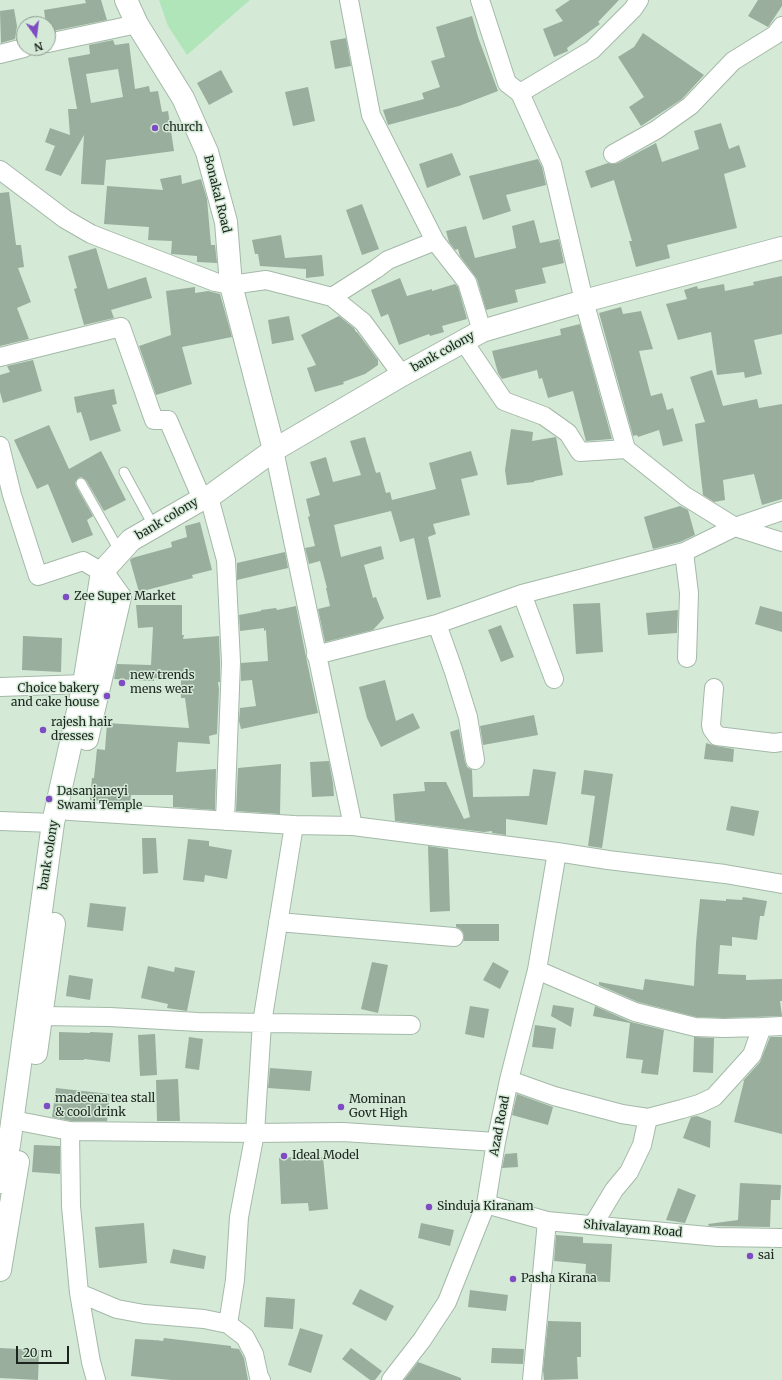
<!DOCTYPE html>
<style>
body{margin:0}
#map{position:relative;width:782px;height:1380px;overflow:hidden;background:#d4ead7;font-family:Merriweather,serif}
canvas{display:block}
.north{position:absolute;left:16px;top:16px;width:40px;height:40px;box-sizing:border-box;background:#d4ead7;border:1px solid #8a9b8d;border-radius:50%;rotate:166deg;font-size:11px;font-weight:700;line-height:16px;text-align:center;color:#1b241d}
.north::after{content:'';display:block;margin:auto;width:14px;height:18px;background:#7f4bc3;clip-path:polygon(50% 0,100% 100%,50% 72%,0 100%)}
.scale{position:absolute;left:16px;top:1346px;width:53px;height:18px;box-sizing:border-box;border:2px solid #1b241d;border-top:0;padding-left:5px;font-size:12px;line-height:14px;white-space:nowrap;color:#1b241d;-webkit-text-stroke:3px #d4ead7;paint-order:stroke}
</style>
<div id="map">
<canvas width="782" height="1380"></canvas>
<div class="north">N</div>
<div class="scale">20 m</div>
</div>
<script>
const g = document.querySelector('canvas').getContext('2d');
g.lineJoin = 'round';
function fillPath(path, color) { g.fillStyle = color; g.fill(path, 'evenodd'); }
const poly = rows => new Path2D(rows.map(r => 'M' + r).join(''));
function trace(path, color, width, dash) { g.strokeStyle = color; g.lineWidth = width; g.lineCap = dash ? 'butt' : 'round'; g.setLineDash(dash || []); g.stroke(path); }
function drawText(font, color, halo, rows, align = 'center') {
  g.font = font + ' Merriweather,serif'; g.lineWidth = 3; g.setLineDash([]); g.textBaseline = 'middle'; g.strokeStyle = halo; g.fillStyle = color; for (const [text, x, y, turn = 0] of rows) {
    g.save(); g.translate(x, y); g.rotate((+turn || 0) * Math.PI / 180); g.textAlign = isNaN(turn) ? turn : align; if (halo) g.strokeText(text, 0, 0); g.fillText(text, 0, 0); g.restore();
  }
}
fillPath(poly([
 [159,0,250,0,187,55,168,26]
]), '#b0e5ba');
fillPath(poly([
 [85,0,101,0,107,20,48,32,48,24,46,24,44,10,86,3],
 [570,0,619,0,598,22,600,24,567,48,568,51,554,57,543,29,563,21,555,10],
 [758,0,782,0,782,6,768,27,748,16],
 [14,9,17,26,15,39,1,43,0,11],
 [472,16,478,37,498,91,459,106,388,125,383,110,424,99,422,93,440,87,431,61,445,57,436,27],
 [643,33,704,75,682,99,641,126,629,107,644,97,618,57,634,47],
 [346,38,351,66,335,69,330,41],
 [113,40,115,45,129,43,135,89,149,86,150,92,158,91,162,112,168,111,174,151,106,160,104,185,81,184,84,135,61,176,45,170,55,146,45,142,50,128,70,135,68,109,77,109,68,58,90,54,89,45],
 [118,69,123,97,91,103,86,74],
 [221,70,233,92,209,105,197,83],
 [308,87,315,121,293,126,285,92],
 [721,123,729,149,739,145,746,167,724,174,737,228,667,245,670,258,636,267,629,241,632,241,614,180,591,188,585,171,608,163,613,164,618,163,656,143,662,162,699,149,694,131],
 [452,153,461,175,427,188,419,164],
 [538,159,542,167,546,185,506,195,511,211,483,220,469,176],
 [181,175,182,184,201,179,207,199,211,245,215,245,217,263,197,262,197,256,171,254,172,241,148,240,149,227,104,224,107,186,163,190,160,179],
 [9,192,16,245,21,245,24,267,18,268,31,302,17,308,29,339,0,346,0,193],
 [362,204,379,249,362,255,346,210],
 [534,220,540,243,559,239,564,263,542,268,546,283,515,290,518,302,486,310,477,279,460,256,458,249,455,250,449,242,446,231,466,226,475,258,516,248,512,226],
 [281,235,285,258,322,255,324,276,306,278,306,269,260,266,258,254,255,254,252,240],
 [96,248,108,289,146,277,152,298,111,310,114,318,84,325,74,289,77,288,68,256],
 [782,276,782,334,754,340,762,374,745,378,744,372,717,375,711,332,678,340,666,304,687,299,684,290,697,286,698,289,724,284,725,291,754,285,753,282],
 [400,278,407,296,432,289,432,291,455,284,458,287,467,319,442,326,444,332,430,336,429,334,399,345,388,314,381,317,371,290],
 [195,287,195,293,208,291,220,294,232,337,182,347,192,384,156,395,139,346,171,335,166,291],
 [621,307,623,314,641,311,653,349,639,351,651,396,662,393,667,410,673,408,683,441,663,446,659,430,638,437,637,435,633,436,599,313],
 [289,316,294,340,272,344,268,320],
 [339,316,354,328,356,332,357,332,378,360,378,365,365,374,343,382,344,384,315,392,307,368,316,365,301,335],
 [580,324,612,439,586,441,573,391,548,398,542,378,539,379,537,370,502,379,498,373,492,351,561,335,560,329],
 [33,360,42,391,3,403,0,392,0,375,10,372,7,366],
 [712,370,723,406,757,399,759,408,782,404,782,499,762,505,754,474,723,480,725,500,714,502,703,495,695,424,705,422,690,377],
 [114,389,117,404,112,405,121,431,90,441,81,412,77,413,74,397],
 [49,425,69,469,101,451,126,500,104,511,86,480,81,477,78,478,75,483,76,486,93,516,87,520,93,535,72,543,48,484,37,489,14,440],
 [511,429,533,432,532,441,556,437,563,475,534,481,534,482,507,485,505,470],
 [365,437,376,473,380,472,386,493,390,492,392,500,436,489,429,463,471,451,478,475,461,479,470,515,433,524,436,534,428,537,441,597,427,600,414,538,400,542,391,511,334,525,341,557,381,546,384,559,364,565,373,598,376,597,384,618,373,630,325,642,318,609,330,606,326,588,327,588,320,561,309,564,305,548,315,546,308,517,310,516,306,499,320,495,310,462,326,457,333,482,361,475,350,441],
 [680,506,688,510,695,535,680,542,653,549,644,517],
 [200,522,212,570,192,575,193,578,139,592,130,560,132,558,172,547,171,542,187,537,185,526],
 [285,552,288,568,237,580,237,563],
 [600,603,603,652,576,654,573,604],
 [136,605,182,605,182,635,184,635,183,639,219,636,220,662,220,682,218,682,219,689,217,734,209,736,210,744,178,742,176,772,216,769,215,810,173,807,173,795,131,795,130,803,90,800,92,778,94,778,97,749,105,750,107,723,189,728,185,698,181,698,181,679,154,678,154,681,114,679,117,664,151,665,153,627,138,628],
 [296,606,306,657,318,713,241,729,239,721,240,708,256,706,252,680,241,681,241,663,268,661,266,630,264,631,264,628,240,631,239,615,261,611,261,610,276,608,277,610],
 [760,606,782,612,782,632,755,624],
 [678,610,677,633,648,635,646,613],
 [501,625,514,657,501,662,488,630],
 [23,636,62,638,61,672,22,670],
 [385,680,396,721,413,713,420,728,381,747,367,718,359,687],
 [534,715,538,735,483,745,480,726],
 [459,729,465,762,467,767,472,770,473,797,529,796,533,769,556,772,547,825,506,819,506,835,492,833,492,831,484,832,395,821,393,794,425,791,424,782,446,782,464,819,470,817,450,732],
 [706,743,716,746,734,749,733,762,704,759],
 [329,761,333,783,334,796,312,797,310,762],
 [281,764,280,814,236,811,238,768],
 [584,770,613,774,602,848,588,846,595,796,581,794],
 [731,806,759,811,754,836,726,830],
 [142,838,156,838,158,873,143,874],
 [188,839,209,841,209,846,232,850,227,879,205,875,204,882,183,880],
 [428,846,448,849,450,911,430,912],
 [743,897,767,901,764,916,760,916,757,940,732,937,732,946,720,945,718,974,746,975,746,980,782,979,782,1001,780,1001,782,1016,724,1018,696,1017,638,1002,599,985,599,982,643,990,645,979,694,986,696,943,700,899,726,901,726,899,742,900],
 [90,903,126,907,123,931,87,927],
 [456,924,499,924,499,941,463,941,464,938,463,932,460,929,456,927],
 [372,962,388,965,378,1013,361,1009],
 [493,962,509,971,500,989,483,980],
 [148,966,174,972,175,967,195,971,187,1011,167,1008,168,1004,141,998],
 [69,975,93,979,90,1000,66,996],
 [553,1005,574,1008,571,1027,551,1016],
 [470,1006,489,1009,484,1038,465,1034],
 [595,1006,631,1022,664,1030,658,1075,641,1073,643,1060,626,1058,630,1023,593,1016],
 [535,1025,556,1028,553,1049,532,1047],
 [59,1032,90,1033,90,1032,113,1033,110,1062,84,1059,84,1060,59,1060],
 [155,1034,157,1075,140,1076,138,1035],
 [189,1037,203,1039,199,1070,185,1068],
 [694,1037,714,1038,713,1073,693,1072],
 [770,1037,782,1037,782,1134,734,1122,744,1081,743,1081,760,1062],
 [270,1068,312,1071,310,1091,268,1088],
 [178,1079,180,1121,157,1121,156,1080],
 [56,1088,110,1094,107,1121,71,1121,52,1117],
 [517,1094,553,1107,548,1125,512,1115],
 [697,1116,711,1121,710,1148,683,1138,691,1117],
 [34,1145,60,1146,60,1174,32,1172],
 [517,1153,518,1167,502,1168,505,1154],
 [297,1157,297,1160,323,1157,328,1209,309,1211,308,1203,281,1204,279,1158],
 [740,1183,781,1185,780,1200,771,1200,770,1227,709,1226,708,1224,738,1220],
 [678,1188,696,1195,685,1223,666,1220],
 [144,1223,147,1263,99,1268,95,1227],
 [421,1223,454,1230,450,1246,418,1238],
 [556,1235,583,1237,583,1243,612,1244,610,1282,585,1281,586,1264,554,1261],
 [173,1249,206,1256,204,1269,170,1263],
 [360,1289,394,1306,386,1321,352,1304],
 [470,1290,508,1295,506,1311,468,1307],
 [266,1297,295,1299,293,1329,264,1327],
 [548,1321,581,1322,581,1357,577,1357,578,1379,544,1380,543,1370],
 [300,1328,323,1335,311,1373,288,1365],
 [164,1338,231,1346,231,1348,239,1349,244,1358,248,1380,171,1380,131,1376,135,1339,154,1340,154,1341,155,1340,163,1341],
 [0,1348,39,1350,38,1380,0,1378],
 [351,1348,382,1371,375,1380,370,1380,342,1359],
 [492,1348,524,1349,523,1364,491,1363],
 [418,1362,461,1378,461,1380,404,1380]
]), '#99ae9c');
const service = poly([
 [124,472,154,527],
 [81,483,120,552]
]);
const minor = poly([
 [349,0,371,115,435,241,467,282,482,331],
 [480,0,507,83,520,93,552,164,584,301,626,449],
 [48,43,137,24],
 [0,54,24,48],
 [520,93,592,50,633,9,639,0],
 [613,154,656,130,690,106,733,61,775,35,782,26],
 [0,170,65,219,91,234,215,282,231,285,266,280,332,297,363,322,402,375],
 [332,297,376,269,388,260,435,241],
 [464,342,504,401,544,416,568,433,580,452,626,449,685,496,735,527,782,511],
 [0,357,121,327,154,420,168,420,202,499],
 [0,446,12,495,38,576,83,561,102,572],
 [274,450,353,826],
 [209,497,226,560,231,662,225,821],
 [684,552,689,593,687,658],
 [522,594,554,679],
 [437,624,454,672,468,717,475,760],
 [316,655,437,624,522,594,684,552,735,527,782,542],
 [0,687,84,684],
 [714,688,711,725,712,729,717,736,774,743,782,742],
 [56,809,70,811,294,825,353,826,557,852,608,860,725,874,782,884],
 [0,821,53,823],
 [278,922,454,937],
 [537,970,635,1012,695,1027,724,1028,762,1027],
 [41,1016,110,1017,198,1022,411,1025],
 [509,1080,554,1096,622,1114,648,1118,682,1109,699,1104,714,1097,752,1055,762,1027,782,1026],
 [13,1120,70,1131,255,1133,343,1132,496,1142],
 [70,1131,71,1206,79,1293,91,1362,96,1380],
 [486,1204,547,1221,718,1237,782,1238],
 [593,1225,614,1190,629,1172,642,1145,648,1118],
 [79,1293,117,1309,144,1314,204,1319,228,1324,245,1337,254,1354,259,1377,261,1380],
 [228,1324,235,1280,239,1217,255,1133,262,1023,294,825],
 [391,1380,422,1340,447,1302,486,1204,496,1142,509,1080,537,970,557,852],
 [532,1380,547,1221]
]);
const secondary = poly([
 [126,0,137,24,183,98,207,152,226,222,231,285,274,450],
 [87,739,120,597,102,572],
 [36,1053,54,924],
 [0,1182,9,1145,53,823,84,684,102,572,131,540,202,499,209,497,274,450,402,375,482,331,584,301,782,248],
 [0,1270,18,1162]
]);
trace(service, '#a4b9a8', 11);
trace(minor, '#a4b9a8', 20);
trace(secondary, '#a4b9a8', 24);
trace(service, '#fff', 9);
trace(minor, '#fff', 18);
trace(secondary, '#fff', 22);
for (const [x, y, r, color] of [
 [155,128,4,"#7f4bc3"],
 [66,597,4,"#7f4bc3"],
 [122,683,4,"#7f4bc3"],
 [107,696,4,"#7f4bc3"],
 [43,730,4,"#7f4bc3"],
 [49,799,4,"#7f4bc3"],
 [47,1106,4,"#7f4bc3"],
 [341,1107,4,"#7f4bc3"],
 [284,1156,4,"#7f4bc3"],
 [429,1207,4,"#7f4bc3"],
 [750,1256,4,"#7f4bc3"],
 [513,1279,4,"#7f4bc3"]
]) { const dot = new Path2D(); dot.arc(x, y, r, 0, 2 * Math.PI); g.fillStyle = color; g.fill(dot); trace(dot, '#d4ead7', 1.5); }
drawText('12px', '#1b241d', '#d4ead7', [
 ["church",163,128],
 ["Zee Super Market",74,597],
 ["new trends",130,676],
 ["mens wear",130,690],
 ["Choice bakery",99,689,"right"],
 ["and cake house",99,703,"right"],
 ["rajesh hair",51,723],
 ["dresses",51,737],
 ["Dasanjaneyi",57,792],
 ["Swami Temple",57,806],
 ["madeena tea stall",55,1099],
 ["& cool drink",55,1113],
 ["Mominan",349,1100],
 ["Govt High",349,1114],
 ["Ideal Model",292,1156],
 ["Sinduja Kiranam",437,1207],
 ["sai",758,1256],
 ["Pasha Kirana",521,1279]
], 'left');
drawText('12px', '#1b241d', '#d4ead7', [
 ["Bonakal Road",217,194,76],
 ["bank colony",443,352,-29],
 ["bank colony",167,519,-31],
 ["bank colony",49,855,-81],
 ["Azad Road",500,1126,-79],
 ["Shivalayam Road",633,1229,5]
]);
</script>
